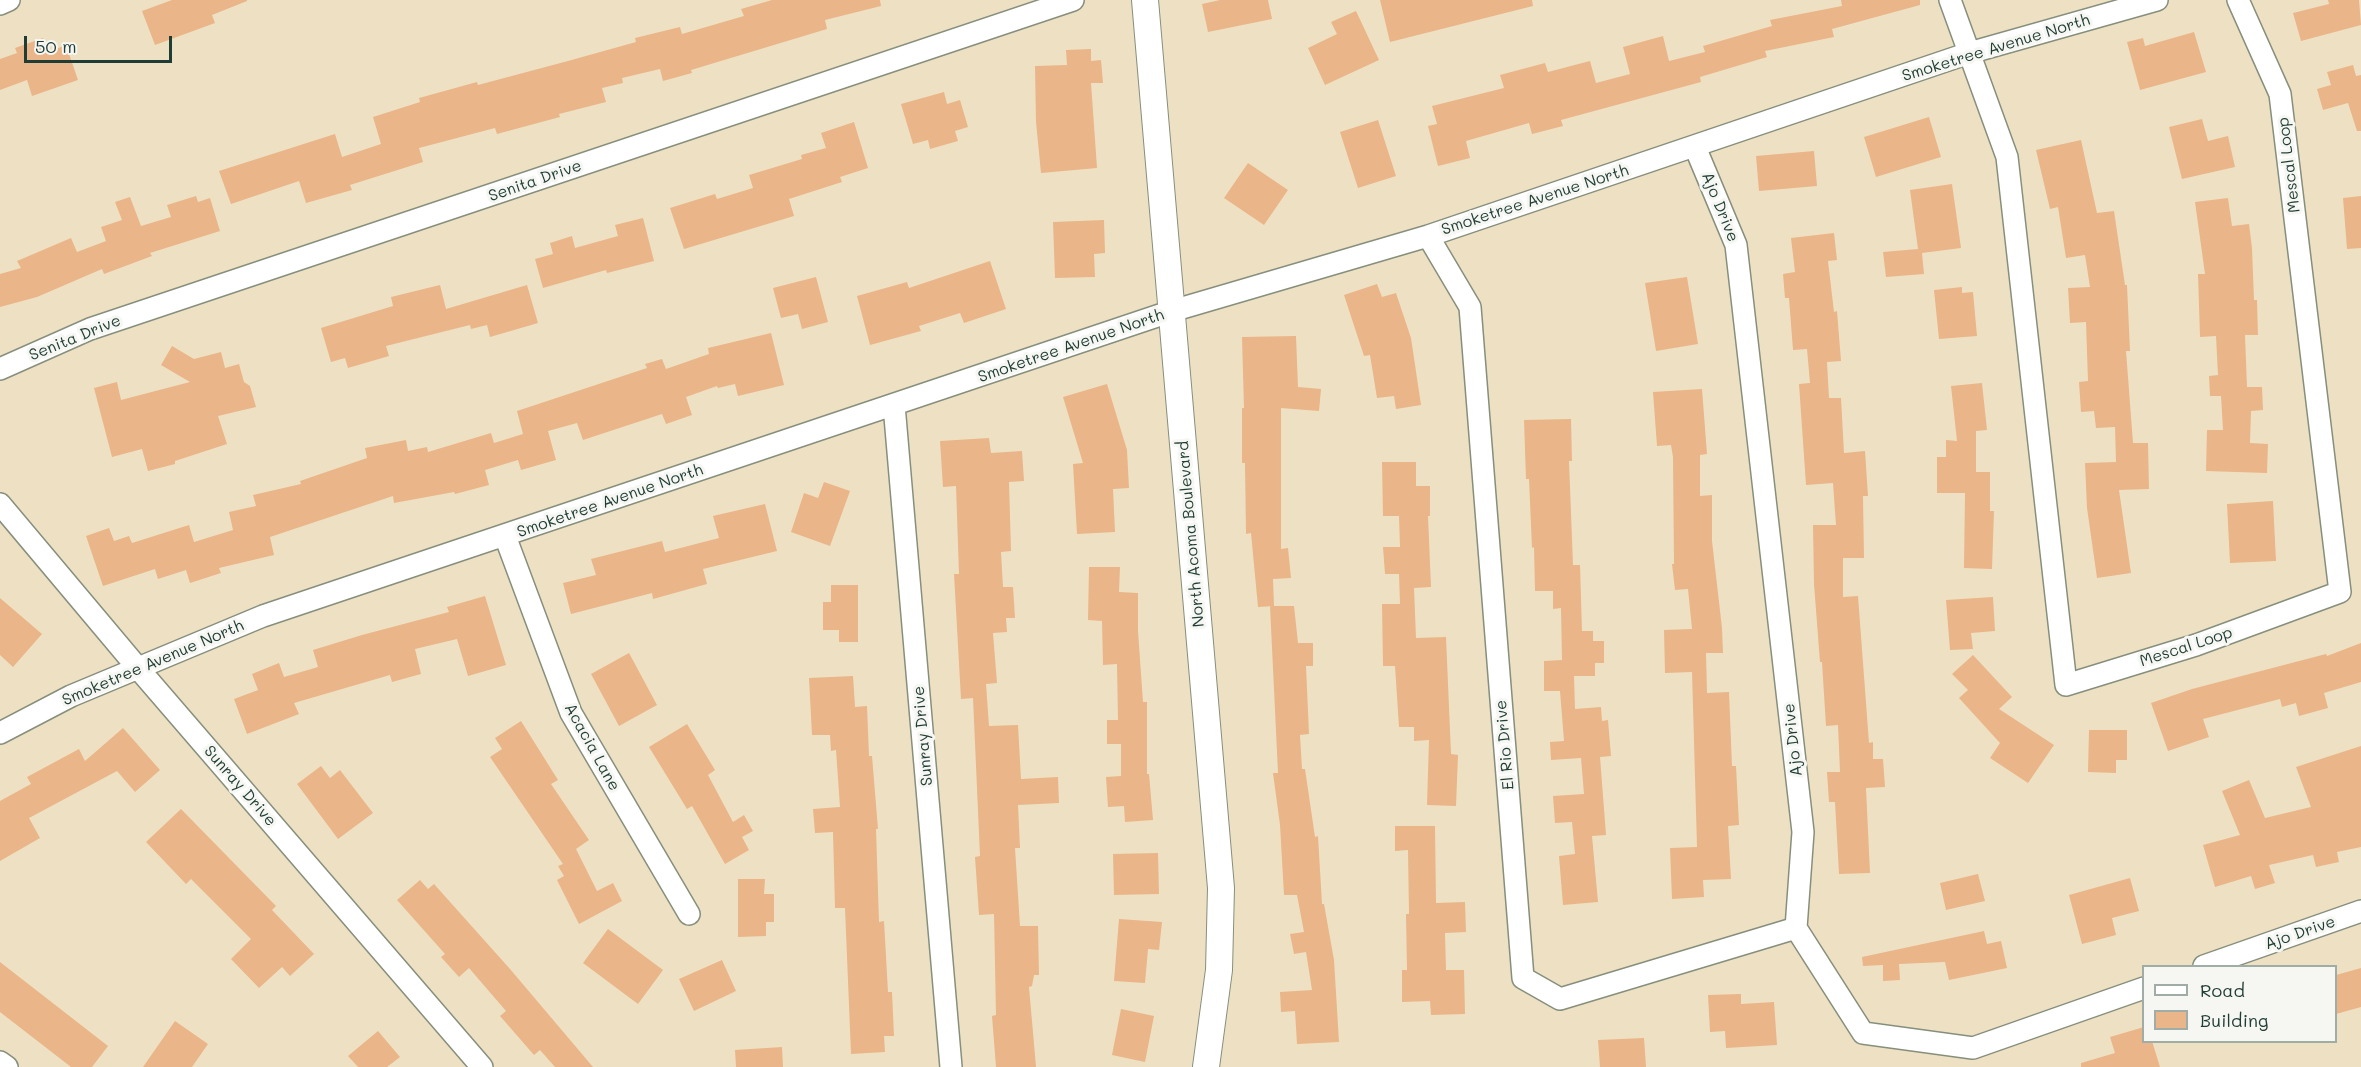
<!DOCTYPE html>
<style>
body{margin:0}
#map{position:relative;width:2361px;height:1067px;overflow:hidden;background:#eee1c3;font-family:Mali,sans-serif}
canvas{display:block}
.legend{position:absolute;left:2142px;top:965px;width:195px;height:78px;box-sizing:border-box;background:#f6f6f2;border:2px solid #a0aca6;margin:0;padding:8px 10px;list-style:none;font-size:18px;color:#1f3d34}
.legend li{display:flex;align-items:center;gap:12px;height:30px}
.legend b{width:30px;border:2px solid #a0aca6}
.scale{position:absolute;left:24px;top:36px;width:148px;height:27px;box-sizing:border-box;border:3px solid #1f3d34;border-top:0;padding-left:8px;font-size:18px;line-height:21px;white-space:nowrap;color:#1f3d34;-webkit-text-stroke:4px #f6f6f2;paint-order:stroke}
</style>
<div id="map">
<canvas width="2361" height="1067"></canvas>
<ul class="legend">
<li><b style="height:8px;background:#fff"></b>Road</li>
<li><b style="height:16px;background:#eab588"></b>Building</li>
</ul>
<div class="scale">50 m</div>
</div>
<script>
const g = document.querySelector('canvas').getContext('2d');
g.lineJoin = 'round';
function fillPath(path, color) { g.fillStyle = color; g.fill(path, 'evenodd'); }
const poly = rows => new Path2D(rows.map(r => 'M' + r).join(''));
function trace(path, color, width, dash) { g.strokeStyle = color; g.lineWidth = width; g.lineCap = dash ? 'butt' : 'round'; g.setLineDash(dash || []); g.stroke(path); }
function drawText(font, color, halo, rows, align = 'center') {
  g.font = font + ' Mali,sans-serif'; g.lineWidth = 6; g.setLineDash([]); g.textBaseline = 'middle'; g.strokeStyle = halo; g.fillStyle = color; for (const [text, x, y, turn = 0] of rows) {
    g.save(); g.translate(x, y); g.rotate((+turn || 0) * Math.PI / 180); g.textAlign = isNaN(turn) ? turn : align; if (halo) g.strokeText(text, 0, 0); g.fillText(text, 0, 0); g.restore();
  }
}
fillPath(poly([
 [172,0,247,0,247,1,212,15,215,23,155,45,142,11],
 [772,0,880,0,881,6,825,20,827,29,691,70,692,73,663,81,660,69,622,78,623,83,602,88,606,102,559,114,560,117,497,134,495,128,419,148,423,162,350,185,352,190,306,203,299,181,231,204,219,171,335,134,342,157,381,144,373,117,420,102,419,98,477,82,478,85,568,61,636,42,635,38,680,27,682,34,744,16,741,9],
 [1220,0,1268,0,1272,19,1208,32,1202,4],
 [1380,0,1532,0,1533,6,1390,42],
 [1841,0,1920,0,1920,5,1832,29,1834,37,1765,51,1767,57,1700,77,1701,82,1561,120,1563,126,1532,134,1529,123,1466,141,1470,158,1438,166,1428,126,1437,124,1432,106,1504,88,1500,75,1545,63,1548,72,1590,61,1596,83,1630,74,1623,47,1663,36,1669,61,1705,52,1703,46,1772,26,1770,20,1842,6],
 [2328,0,2359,0,2361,25,2301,41,2293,13,2329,4],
 [1356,11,1379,60,1325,85,1308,48,1337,34,1331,22],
 [2194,32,2206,72,2140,90,2127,42,2143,38,2145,46],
 [43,38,48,52,66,45,78,80,32,96,27,80,0,90,0,59,17,53,15,48],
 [1091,49,1091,61,1101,60,1103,83,1091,83,1097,168,1041,173,1036,122,1035,66,1067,65,1066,50],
 [2353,65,2356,76,2361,75,2361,131,2357,131,2348,103,2323,110,2317,89,2331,85,2327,72],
 [944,92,947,104,960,100,968,127,955,131,958,141,930,149,928,140,913,144,901,104],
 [1929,117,1941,157,1876,177,1864,137],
 [2202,119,2208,141,2228,136,2235,167,2182,179,2169,127],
 [1378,120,1396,176,1358,188,1340,132],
 [854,122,868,168,840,177,842,182,789,199,794,216,684,249,670,208,715,194,717,199,753,188,749,175,802,159,801,155,826,148,821,133],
 [2081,140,2097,213,2114,211,2125,285,2127,285,2130,351,2126,351,2133,443,2148,443,2149,489,2119,490,2131,573,2097,578,2087,508,2085,463,2116,462,2115,427,2096,428,2094,411,2081,412,2079,382,2088,381,2086,322,2070,323,2068,288,2090,287,2085,255,2066,258,2058,207,2050,209,2036,150],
 [1814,151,1817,186,1759,191,1756,156],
 [1248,163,1288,190,1264,225,1224,198],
 [1952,184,1961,248,1922,253,1924,274,1886,277,1883,252,1918,249,1910,190],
 [196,196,198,202,210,198,220,231,150,253,152,256,104,274,102,269,37,297,0,307,0,274,21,268,17,261,71,238,77,252,106,241,101,227,122,220,115,202,130,197,141,226,171,217,167,205],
 [2361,196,2361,248,2347,249,2343,198],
 [2228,198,2232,226,2249,224,2252,248,2254,300,2257,300,2258,335,2245,335,2247,387,2262,387,2263,410,2251,411,2250,443,2268,444,2267,473,2206,471,2207,430,2223,430,2221,396,2210,396,2209,376,2218,375,2216,336,2200,337,2198,274,2205,274,2195,202],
 [643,218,654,261,607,273,606,270,543,288,535,259,553,254,550,243,572,236,575,248,618,236,615,225],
 [1104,220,1105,253,1094,254,1095,277,1055,278,1053,222],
 [1834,233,1837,260,1828,261,1834,312,1837,311,1841,361,1827,362,1829,398,1841,398,1844,453,1865,451,1868,496,1863,496,1864,558,1843,558,1843,597,1858,596,1869,743,1873,742,1873,759,1883,759,1885,787,1866,788,1870,873,1839,874,1835,802,1829,802,1827,772,1840,772,1838,725,1826,726,1822,662,1820,662,1814,584,1813,525,1836,525,1833,483,1806,485,1799,384,1810,383,1807,349,1793,350,1789,298,1785,298,1783,274,1795,272,1791,238],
 [990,261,1006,309,964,323,960,313,919,326,921,331,870,345,857,296,907,282,909,288],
 [816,277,828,322,802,329,798,314,781,318,773,288],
 [1687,277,1698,344,1656,351,1645,283],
 [1377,284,1382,297,1396,293,1411,338,1421,405,1396,409,1394,396,1377,398,1370,355,1364,356,1344,295],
 [440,285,446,309,527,285,538,323,490,337,487,325,471,329,470,325,386,346,389,356,348,368,345,358,331,362,321,328,393,306,391,297],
 [1962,287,1962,293,1973,292,1977,336,1939,339,1934,290],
 [771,333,784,385,738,396,735,384,718,388,717,386,686,397,692,415,666,424,662,414,583,440,577,423,548,431,556,460,521,470,518,460,485,470,489,485,455,494,454,492,394,503,393,496,270,537,274,555,219,568,221,573,190,583,186,570,158,579,155,569,103,586,86,536,109,528,114,541,129,536,132,543,189,525,194,542,233,530,229,512,256,506,253,495,301,484,300,481,367,458,365,448,406,440,408,451,427,447,428,452,491,433,494,443,523,434,517,411,647,368,645,364,662,359,666,369,709,354,708,348],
 [1296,336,1298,387,1321,389,1319,411,1281,408,1281,549,1288,548,1291,578,1273,579,1274,606,1258,607,1251,533,1246,534,1245,463,1242,463,1242,408,1244,408,1242,337],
 [172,346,194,359,221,352,225,368,239,364,244,382,250,386,256,407,218,416,227,444,175,461,175,464,148,471,142,449,112,457,94,388,117,382,121,400,190,382,161,365],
 [1982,383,1987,430,1976,431,1976,472,1990,472,1990,511,1994,511,1992,569,1964,568,1965,493,1937,493,1937,457,1946,457,1946,440,1957,441,1951,386],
 [1107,384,1127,450,1129,488,1113,489,1115,532,1077,534,1073,464,1083,463,1063,397],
 [1702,389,1707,454,1700,455,1700,496,1712,495,1712,541,1722,628,1723,653,1706,653,1707,693,1729,692,1732,766,1736,766,1739,825,1728,826,1731,879,1703,880,1704,897,1672,899,1670,848,1697,847,1692,672,1665,673,1664,630,1692,629,1688,589,1675,590,1672,564,1674,564,1673,457,1671,445,1657,446,1653,392],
 [1571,419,1572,461,1569,461,1573,565,1580,565,1582,631,1593,631,1593,641,1604,641,1604,663,1595,663,1595,676,1574,676,1575,709,1601,707,1602,721,1608,720,1611,756,1600,757,1606,835,1592,836,1598,902,1563,905,1559,856,1575,854,1572,822,1555,823,1553,796,1584,794,1581,758,1551,760,1550,742,1564,741,1560,691,1544,691,1544,661,1562,660,1561,608,1553,609,1553,591,1535,591,1534,547,1532,548,1529,479,1526,479,1524,420],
 [989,438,991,453,1022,451,1024,481,1009,482,1011,551,1001,552,1003,587,1013,587,1015,618,1006,618,1007,632,993,633,997,683,986,684,989,726,1018,725,1021,779,1058,777,1059,803,1018,805,1020,848,1015,848,1020,926,1038,926,1039,975,1034,975,1032,986,1029,987,1036,1067,996,1067,992,1016,996,1015,994,914,979,915,975,857,980,856,973,698,961,699,954,574,959,574,956,486,943,487,940,441],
 [1382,462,1416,462,1416,486,1430,486,1430,516,1428,516,1431,587,1414,588,1416,638,1446,637,1451,754,1458,755,1456,806,1427,805,1429,740,1414,741,1414,727,1399,727,1395,666,1383,666,1382,604,1400,604,1399,574,1385,574,1383,547,1400,547,1399,516,1383,516],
 [824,482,850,491,830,546,791,532,804,493,818,498],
 [2273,501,2276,561,2230,563,2227,504],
 [765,504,777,551,703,569,707,584,653,599,652,593,571,614,563,583,596,575,591,559,662,541,665,552,719,538,713,516],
 [1089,567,1120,567,1119,592,1138,593,1138,631,1143,702,1147,702,1147,774,1149,774,1153,820,1125,822,1124,806,1108,807,1106,777,1121,776,1121,744,1107,744,1107,720,1118,720,1117,664,1103,665,1102,621,1088,620],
 [831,585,858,585,858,642,839,642,839,630,823,630,823,602,831,602],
 [485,596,506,665,468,676,457,639,415,649,421,674,392,682,390,675,294,703,299,714,247,734,234,699,258,690,252,674,279,663,284,677,318,667,313,650,362,635,449,612,447,607],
 [1993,597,1995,631,1971,633,1973,649,1950,650,1946,600],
 [0,598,42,634,13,667,0,655],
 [1270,606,1294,606,1298,643,1313,643,1313,666,1306,666,1309,734,1300,735,1302,769,1305,769,1315,837,1318,836,1322,904,1324,904,1334,960,1339,1042,1297,1044,1295,1011,1281,1012,1280,992,1312,990,1306,952,1294,954,1290,934,1304,932,1297,895,1284,895,1280,825,1273,773,1278,773],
 [2361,643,2361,682,2324,693,2328,708,2299,716,2296,703,2282,707,2280,699,2203,719,2209,737,2168,751,2151,703,2192,689,2326,654,2327,656],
 [629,653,657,705,619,726,591,674],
 [1973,655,2012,697,1999,709,2054,745,2028,783,1990,758,2000,743,1959,698,1968,690,1952,674],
 [853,676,855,707,867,706,869,756,872,756,878,829,876,829,879,922,884,921,888,992,892,992,894,1036,884,1036,885,1052,851,1054,845,908,835,908,833,832,815,833,813,809,840,807,836,750,831,751,830,735,812,735,809,678],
 [521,721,558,780,551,784,589,840,576,849,597,891,613,883,622,901,579,924,557,880,564,876,558,866,563,864,490,757,502,749,495,738],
 [687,724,715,770,708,775,733,822,744,815,753,831,742,837,749,850,725,864,692,806,687,809,649,747],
 [123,728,160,770,135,792,117,771,29,818,40,838,0,861,0,801,31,784,27,777,79,749,85,761],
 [2089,730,2127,730,2127,760,2116,760,2116,773,2088,772],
 [2361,746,2361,847,2337,852,2339,862,2316,867,2313,855,2269,865,2275,883,2255,889,2251,876,2215,887,2203,845,2240,835,2222,791,2249,780,2265,818,2311,807,2296,767],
 [321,766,330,778,340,770,373,813,338,839,297,784],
 [181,809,276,906,272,910,314,954,290,976,282,967,259,988,231,959,251,939,191,879,186,884,146,842],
 [1395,826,1435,826,1436,903,1465,902,1466,932,1445,933,1446,970,1464,970,1465,1014,1431,1015,1430,1001,1402,1002,1402,970,1407,970,1406,914,1409,914,1408,850,1395,851],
 [1158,853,1159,894,1114,895,1113,854],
 [1978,874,1985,901,1946,910,1940,883],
 [2130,878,2139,911,2112,918,2116,935,2082,944,2069,895],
 [738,879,765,879,764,894,774,894,774,922,766,922,766,936,738,937],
 [420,880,428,889,434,884,510,969,593,1067,555,1067,540,1050,534,1055,500,1016,506,1011,469,968,459,977,441,957,445,954,397,900],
 [1119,919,1162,922,1159,950,1148,949,1145,983,1114,981],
 [608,929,663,970,638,1004,583,963],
 [1984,931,1987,944,2001,941,2007,968,1949,980,1945,962,1899,964,1900,980,1883,981,1883,965,1863,966,1862,957],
 [722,960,736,991,694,1011,679,979],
 [0,962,108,1046,92,1067,71,1067,0,1012],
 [2361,968,2361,1007,2336,1014,2336,975],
 [1741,994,1741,1004,1774,1002,1777,1045,1726,1048,1725,1031,1710,1032,1708,995],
 [1121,1009,1154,1016,1145,1062,1112,1055],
 [175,1021,208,1044,192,1067,143,1067],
 [2144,1027,2144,1041,2152,1041,2160,1067,2081,1067,2081,1063,2115,1053,2110,1037],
 [378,1031,400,1057,387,1067,358,1067,348,1056],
 [1644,1038,1646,1067,1600,1067,1598,1040],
 [782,1047,783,1067,736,1067,735,1050]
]), '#eab588');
const minor = poly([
 [1950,0,2007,157,2066,685,2196,645,2340,592,2280,94,2238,0],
 [0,4,9,0],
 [1695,147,1736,245,1803,832,1796,928,1863,1033,1973,1048,2144,988],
 [1428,236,1470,307,1523,978,1560,999,1796,928],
 [0,369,90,329,1073,0],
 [894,405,951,1067],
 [0,504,137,667,482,1067],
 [505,536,571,713,689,914],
 [0,733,71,696,263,616,1172,311,1428,236,1969,53,2157,0],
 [2204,966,2361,911],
 [0,1062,7,1067]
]);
const major = poly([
 [1145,0,1221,888,1219,970,1206,1067]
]);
trace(minor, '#868f7c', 24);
trace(major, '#868f7c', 28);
trace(minor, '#fff', 21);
trace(major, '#fff', 26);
drawText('16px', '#1f3d34', '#f6f6f2', [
 ["Smoketree Avenue North",1996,48,-17],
 ["Mescal Loop",2289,165,-97],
 ["Senita Drive",535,181,-19],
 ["Smoketree Avenue North",1535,200,-18],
 ["Ajo Drive",1720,207,68],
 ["Senita Drive",75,338,-22],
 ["Smoketree Avenue North",1071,346,-19],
 ["Smoketree Avenue North",610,501,-19],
 ["North Acoma Boulevard",1191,534,-95],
 ["Mescal Loop",2186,647,-18],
 ["Smoketree Avenue North",153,663,-23],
 ["Sunray Drive",923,736,-95],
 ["Ajo Drive",1793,740,-96],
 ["El Rio Drive",1505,745,-95],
 ["Acacia Lane",592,747,61],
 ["Sunray Drive",240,786,49],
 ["Ajo Drive",2300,933,-19]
]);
</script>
